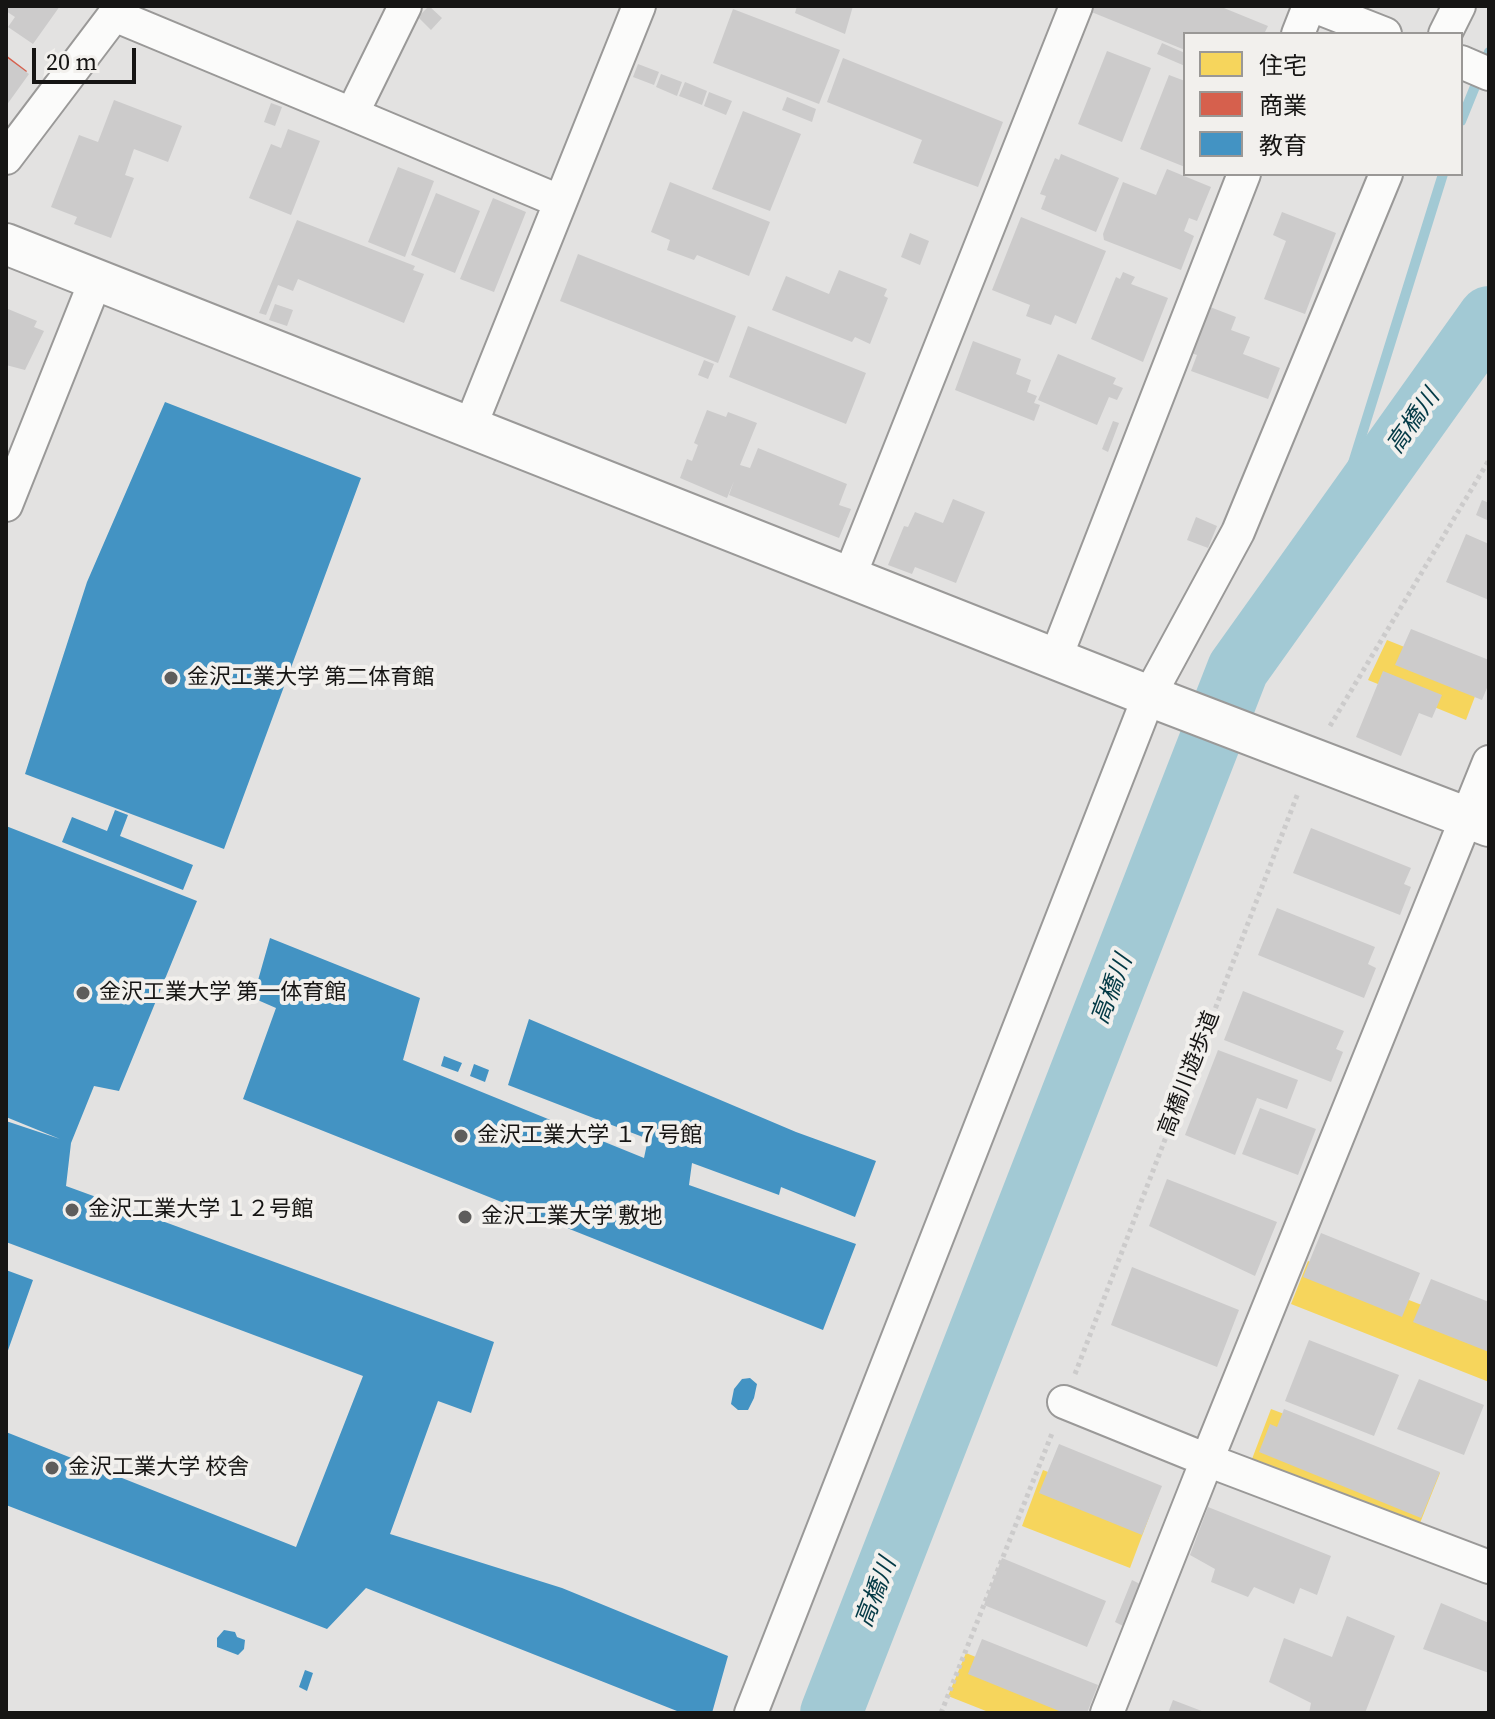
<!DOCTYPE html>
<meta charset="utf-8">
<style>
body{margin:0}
#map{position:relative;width:1495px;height:1719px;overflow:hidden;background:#e3e2e1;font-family:"Source Serif 4","Noto Sans JP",serif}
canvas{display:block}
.frame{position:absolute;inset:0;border:8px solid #161514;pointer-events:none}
.legend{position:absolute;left:1183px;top:32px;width:280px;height:144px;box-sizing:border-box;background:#f2f0ed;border:2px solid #9a9896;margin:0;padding:10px 14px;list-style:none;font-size:24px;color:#161514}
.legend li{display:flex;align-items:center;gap:16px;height:40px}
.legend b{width:40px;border:2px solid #9a9896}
.scale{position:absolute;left:32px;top:48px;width:104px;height:36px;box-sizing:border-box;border:4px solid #161514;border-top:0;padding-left:10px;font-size:24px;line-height:28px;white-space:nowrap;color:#161514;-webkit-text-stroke:6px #f2f0ed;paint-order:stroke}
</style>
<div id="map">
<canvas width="1495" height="1719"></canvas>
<div class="frame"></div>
<ul class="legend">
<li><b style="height:22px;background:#f6d55c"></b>住宅</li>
<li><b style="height:22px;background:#d6604d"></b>商業</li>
<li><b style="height:22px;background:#4393c3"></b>教育</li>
</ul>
<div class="scale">20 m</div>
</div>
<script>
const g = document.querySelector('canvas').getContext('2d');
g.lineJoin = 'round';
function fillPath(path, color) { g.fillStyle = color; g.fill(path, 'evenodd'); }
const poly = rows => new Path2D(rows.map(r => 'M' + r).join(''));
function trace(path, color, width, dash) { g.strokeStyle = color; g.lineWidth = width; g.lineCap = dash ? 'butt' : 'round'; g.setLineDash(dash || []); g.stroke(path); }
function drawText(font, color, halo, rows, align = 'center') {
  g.font = font + ' "Source Serif 4","Noto Sans JP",serif'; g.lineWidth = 8; g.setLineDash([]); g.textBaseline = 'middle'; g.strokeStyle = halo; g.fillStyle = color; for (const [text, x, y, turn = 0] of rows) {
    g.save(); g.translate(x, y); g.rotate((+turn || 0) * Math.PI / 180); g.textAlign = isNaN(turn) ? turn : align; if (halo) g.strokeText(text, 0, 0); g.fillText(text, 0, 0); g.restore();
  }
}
fillPath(poly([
 [1387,640,1482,678,1466,720,1368,680],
 [1308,1261,1489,1331,1489,1382,1291,1304],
 [1271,1409,1440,1473,1420,1523,1252,1459],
 [1043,1470,1151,1512,1130,1568,1022,1526],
 [966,1653,1078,1699,1074,1713,991,1713,948,1696]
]), '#f6d55c');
fillPath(poly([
 [6,55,27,71,6,100]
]), '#d6604d');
fillPath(poly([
 [165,402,361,478,224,849,25,774,87,582],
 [115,810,128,815,120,836,193,865,183,890,62,842,72,817,107,831],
 [6,826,197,901,119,1091,94,1086,71,1143,66,1186,494,1342,471,1413,438,1401,390,1534,562,1588,728,1656,712,1713,682,1713,366,1588,327,1629,6,1505,6,1432,296,1547,363,1376,6,1242,6,1121,60,1139,6,1117],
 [270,938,420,998,403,1060,644,1158,648,1139,508,1085,529,1019,796,1132,876,1161,855,1217,781,1187,779,1195,692,1163,689,1185,856,1244,823,1330,243,1099,276,1008,253,998],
 [444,1056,462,1063,458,1072,441,1066],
 [474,1064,489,1070,485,1082,470,1076],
 [6,1270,33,1280,6,1356],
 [750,1378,757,1384,754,1398,748,1410,738,1410,731,1404,734,1389,742,1379],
 [224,1630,235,1632,237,1637,245,1640,244,1649,238,1655,217,1647,217,1638],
 [305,1670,313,1673,307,1691,299,1687]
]), '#4393c3');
trace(poly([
 [1461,121,1489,52],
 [1329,540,1443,174]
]), '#a2c9d4', 10);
trace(poly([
 [831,1713,1238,669,1489,317]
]), '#a2c9d4', 62);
fillPath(poly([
 [6,6,60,6,33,44,8,27,15,17,6,11],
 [429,6,442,18,431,30,418,17],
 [797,6,853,6,845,34,795,13],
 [1091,6,1219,6,1268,26,1264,34,1185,34,1185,50,1089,11],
 [733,9,840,50,819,104,713,63],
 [1162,43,1185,53,1185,66,1157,54],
 [1107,51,1151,68,1122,142,1078,124],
 [6,57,29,74,6,106],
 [843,58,1003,122,978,187,913,163,922,140,827,102],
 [638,64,659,72,654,85,633,77],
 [661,74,682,82,677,96,656,87],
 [1169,75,1185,81,1185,167,1140,149],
 [685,82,707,91,702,105,679,96],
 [709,92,732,101,726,115,704,106],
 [787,97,816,109,812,122,782,110],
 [114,100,182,126,168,162,134,149,125,175,134,178,111,238,74,224,77,217,51,207,79,135,98,142],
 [271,103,282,107,275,126,264,122],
 [743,111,801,134,770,211,712,189],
 [288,129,320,141,291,215,249,198,271,144,281,148],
 [1061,154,1119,178,1096,232,1041,209,1046,196,1040,194,1055,158,1059,160],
 [398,167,434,181,405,257,368,242],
 [1167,169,1211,187,1197,221,1189,218,1184,231,1194,236,1181,270,1104,240,1103,234,1123,182,1156,195],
 [670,182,770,222,749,276,697,255,694,260,667,250,670,240,651,232],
 [436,193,480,211,455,273,411,255],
 [493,198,526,212,494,292,460,279],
 [1282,212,1336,233,1305,314,1264,299,1286,241,1273,235],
 [1021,217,1106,251,1076,324,1055,315,1051,325,1026,316,1030,305,992,290],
 [297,220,415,266,413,270,424,274,404,323,298,279,293,291,278,285,266,315,259,313],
 [910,233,929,241,920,265,901,257],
 [578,254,736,316,718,363,560,301],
 [839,270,887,289,884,296,888,298,870,344,855,337,852,342,772,310,786,276,829,294],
 [1123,272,1135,277,1131,284,1168,298,1143,362,1091,339,1116,277,1120,279],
 [275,304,293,310,287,326,269,320],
 [1210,307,1236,317,1231,330,1250,337,1243,354,1280,368,1268,399,1191,371,1197,355,1191,353],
 [8,309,37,321,34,327,44,331,25,370,6,365],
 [748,326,866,373,846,424,729,377],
 [973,341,1021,359,1016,374,1031,380,1027,392,1037,396,1034,403,1040,405,1034,421,955,390],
 [1058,354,1116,378,1113,384,1123,388,1117,400,1109,397,1097,425,1038,400],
 [704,360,714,364,708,379,698,375],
 [707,410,726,417,728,412,757,423,740,465,750,468,758,448,847,484,839,505,851,509,839,538,729,495,734,481,727,498,680,478,687,459,692,461,698,445,694,443],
 [1113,421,1119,423,1108,452,1102,449],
 [953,499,985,512,956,583,915,567,912,574,888,565,904,526,908,527,915,512,943,523],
 [1482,500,1489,503,1487,520,1476,515],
 [1196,517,1217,526,1208,548,1187,540],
 [1466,534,1489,544,1489,600,1446,582],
 [1411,629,1489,660,1489,683,1482,700,1395,665],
 [1383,671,1442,695,1432,718,1419,713,1401,756,1356,737],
 [1311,828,1411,868,1404,884,1411,887,1400,915,1293,873],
 [1277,908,1375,947,1368,964,1376,968,1364,998,1258,955],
 [1243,991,1344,1031,1336,1049,1343,1052,1331,1082,1224,1040],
 [1218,1050,1298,1080,1287,1109,1257,1098,1235,1155,1185,1135],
 [1260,1108,1316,1129,1298,1175,1242,1154],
 [1167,1179,1277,1222,1255,1276,1149,1226],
 [1321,1233,1420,1273,1402,1317,1303,1277],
 [1132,1267,1239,1310,1217,1367,1111,1325],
 [1431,1279,1489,1302,1489,1352,1413,1322],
 [1309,1340,1399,1375,1374,1436,1285,1401],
 [1419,1379,1484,1405,1464,1455,1397,1429],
 [1284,1409,1440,1472,1421,1518,1259,1452,1270,1424,1277,1427],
 [1059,1444,1162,1486,1142,1535,1039,1493],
 [1208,1507,1331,1556,1317,1595,1300,1588,1294,1604,1254,1587,1248,1597,1211,1582,1215,1569,1190,1555],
 [1002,1558,1106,1601,1087,1647,984,1605],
 [1132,1580,1140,1584,1123,1626,1115,1622],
 [1441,1603,1489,1623,1489,1673,1423,1649],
 [1347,1616,1395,1636,1365,1713,1309,1713,1311,1703,1269,1682,1284,1638,1332,1657],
 [982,1639,1098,1685,1087,1713,1064,1713,968,1674],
 [1173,1700,1207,1713,1168,1713]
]), '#cccbcb');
const minor = poly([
 [1314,6,1385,34],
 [114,15,352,114,405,6],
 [1298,34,1309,6],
 [1445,34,1459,6],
 [1461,62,1489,74],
 [352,114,559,201],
 [6,158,121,6],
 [470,427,639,6],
 [6,505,95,282],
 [850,575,1076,6],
 [1056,657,1244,174],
 [1489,762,1207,1460,1489,1567],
 [1064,1402,1207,1460,1107,1713],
 [751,1713,1149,696,1238,532,1386,174]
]);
const tertiary = poly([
 [6,244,1149,696,1489,826]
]);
trace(minor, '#9a9998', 36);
trace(tertiary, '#9a9998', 44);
trace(poly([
 [1330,726,1489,460],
 [1075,1374,1298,793],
 [941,1713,1053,1431]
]), '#cccbcb', 5, [4, 4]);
trace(minor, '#fbfbfa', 32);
trace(tertiary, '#fbfbfa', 40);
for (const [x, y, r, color] of [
 [171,678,8,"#5e5d5c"],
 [83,993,8,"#5e5d5c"],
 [461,1136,8,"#5e5d5c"],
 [72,1210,8,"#5e5d5c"],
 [465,1217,8,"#5e5d5c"],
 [52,1468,8,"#5e5d5c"]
]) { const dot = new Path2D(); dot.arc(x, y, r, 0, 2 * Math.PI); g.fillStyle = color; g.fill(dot); trace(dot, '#f2f0ed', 3); }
drawText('22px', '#161514', '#f2f0ed', [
 ["金沢工業大学 第二体育館",187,678],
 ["金沢工業大学 第一体育館",99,993],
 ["金沢工業大学 １７号館",477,1136],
 ["金沢工業大学 １２号館",88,1210],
 ["金沢工業大学 敷地",481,1217],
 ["金沢工業大学 校舎",68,1468]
], 'left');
drawText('22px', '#161514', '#f2f0ed', [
 ["高橋川遊歩道",1190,1074,-69]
]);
drawText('italic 24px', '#033945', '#f2f0ed', [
 ["高橋川",1414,422,-55],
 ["高橋川",1113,990,-69],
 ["高橋川",877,1593,-69]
]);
</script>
